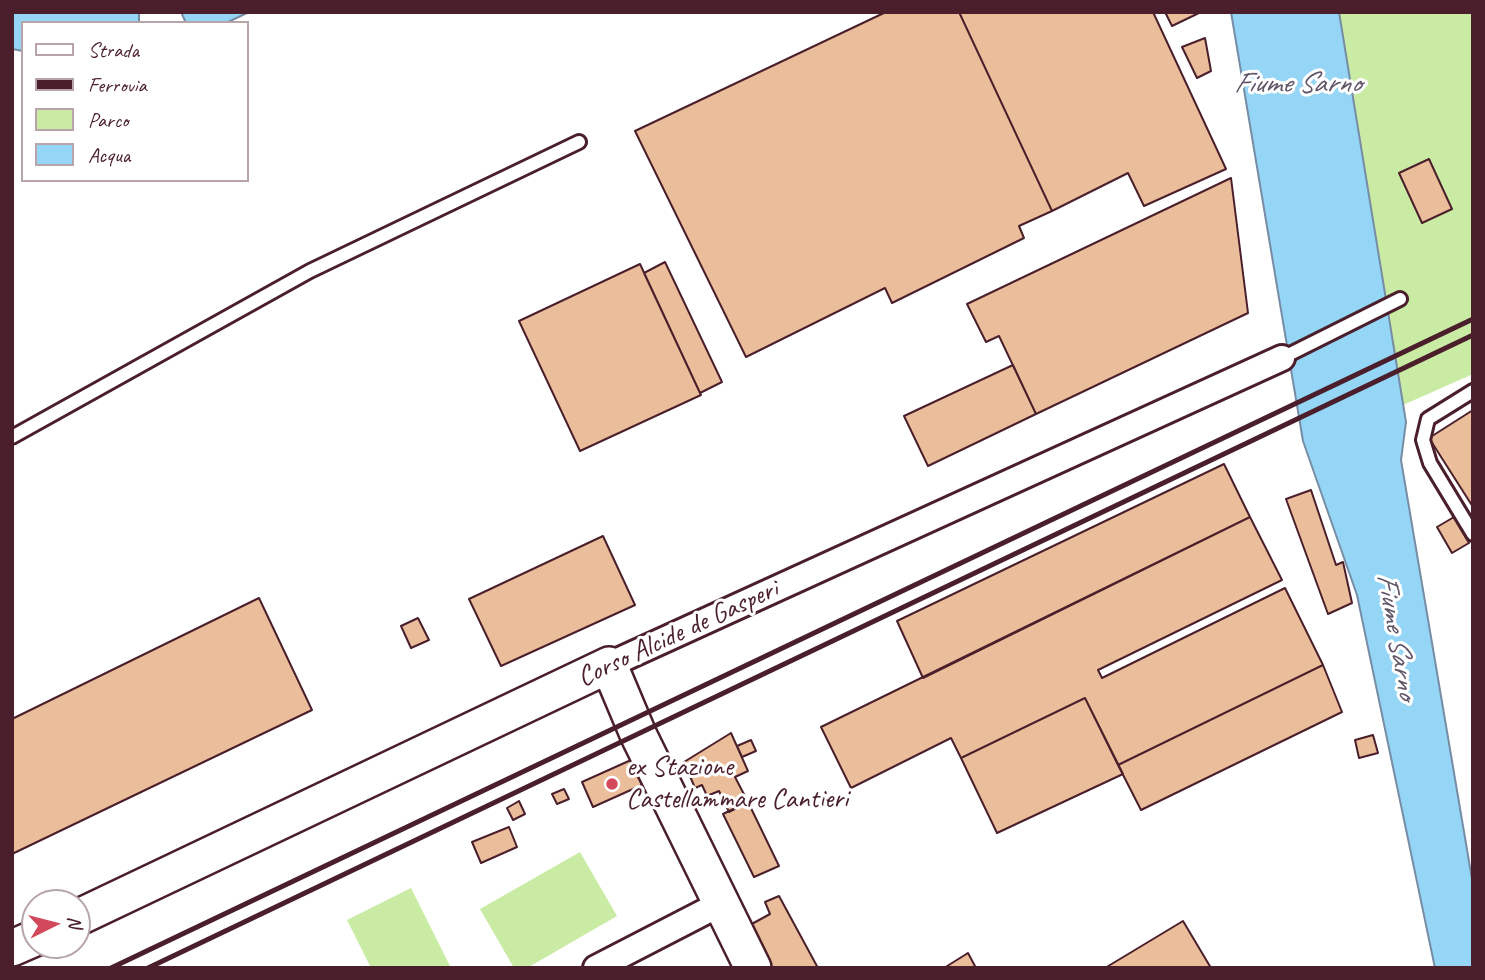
<!DOCTYPE html>
<style>
body{margin:0}
#map{position:relative;width:1485px;height:980px;overflow:hidden;background:#fff;font-family:Caveat,sans-serif}
canvas{display:block}
.frame{position:absolute;inset:0;border:14px solid #4a1f2b;pointer-events:none}
.legend{position:absolute;left:21px;top:21px;width:228px;height:161px;box-sizing:border-box;background:#fff;border:2px solid #b7a5aa;margin:0;padding:9px 12px;list-style:none;font-size:21px;color:#4a1f2b}
.legend li{display:flex;align-items:center;gap:14px;height:35px}
.legend b{width:35px;border:2px solid #b7a5aa}
.north{position:absolute;left:21px;top:889px;width:70px;height:70px;box-sizing:border-box;background:#fff;border:2px solid #b7a5aa;border-radius:50%;rotate:84deg;font-size:19px;font-weight:700;line-height:28px;text-align:center;color:#4a1f2b}
.north::after{content:'';display:block;margin:auto;width:24px;height:32px;background:#d1495b;clip-path:polygon(50% 0,100% 100%,50% 72%,0 100%)}
</style>
<div id="map">
<canvas width="1485" height="980"></canvas>
<div class="frame"></div>
<ul class="legend">
<li><b style="height:9px;background:#fff"></b>Strada</li>
<li><b style="height:9px;background:#4a1f2b"></b>Ferrovia</li>
<li><b style="height:19px;background:#caeba3"></b>Parco</li>
<li><b style="height:19px;background:#95d6f7"></b>Acqua</li>
</ul>
<div class="north">N</div>
</div>
<script>
const g = document.querySelector('canvas').getContext('2d');
g.lineJoin = 'round';
function fillPath(path, color) { g.fillStyle = color; g.fill(path, 'evenodd'); }
const poly = rows => new Path2D(rows.map(r => 'M' + r).join(''));
function trace(path, color, width, dash) { g.strokeStyle = color; g.lineWidth = width; g.lineCap = dash ? 'butt' : 'round'; g.setLineDash(dash || []); g.stroke(path); }
function drawText(font, color, halo, rows, align = 'center') {
  g.font = font + ' Caveat,sans-serif'; g.lineWidth = 6; g.setLineDash([]); g.textBaseline = 'middle'; g.strokeStyle = halo; g.fillStyle = color; for (const [text, x, y, turn = 0] of rows) {
    g.save(); g.translate(x, y); g.rotate((+turn || 0) * Math.PI / 180); g.textAlign = isNaN(turn) ? turn : align; if (halo) g.strokeText(text, 0, 0); g.fillText(text, 0, 0); g.restore();
  }
}
fillPath(poly([
 [1339,12,1473,12,1473,374,1403,405],
 [580,852,617,916,527,968,514,968,480,909],
 [411,888,451,968,371,968,347,920]
]), '#caeba3');
const water = poly([
 [12,12,139,12,139,23,23,23,23,51,12,49,12,12],
 [181,12,249,12,226,23,186,23,181,12],
 [1231,12,1339,12,1406,422,1401,460,1473,885,1473,968,1435,968,1357,595,1303,441,1231,12]
]);
fillPath(water, '#95d6f7');
trace(water, '#778da5', 2);
const building = poly([
 [886,12,959,12,1052,211,1019,226,1024,238,892,303,885,288,746,357,635,131,886,12],
 [959,12,1153,12,1226,169,1144,206,1128,173,1052,211,959,12],
 [1165,12,1201,12,1172,26,1165,12],
 [1205,38,1211,71,1197,78,1182,47,1205,38],
 [1429,159,1452,209,1422,223,1399,173,1429,159],
 [1231,178,1248,313,1036,414,999,336,986,342,967,304,1231,178],
 [665,262,722,382,700,393,644,273,665,262],
 [640,264,701,395,580,451,519,321,640,264],
 [1013,365,1036,414,928,466,904,416,1013,365],
 [1473,410,1473,507,1429,438,1473,410],
 [1224,464,1250,517,923,678,897,621,1224,464],
 [1311,490,1336,565,1343,562,1352,603,1328,614,1286,499,1311,490],
 [1250,517,1282,580,1098,670,1102,678,1285,588,1323,665,1118,765,1085,698,961,758,951,738,851,788,821,727,1250,517],
 [1454,517,1469,543,1452,553,1437,527,1454,517],
 [603,536,635,605,501,666,469,599,603,536],
 [259,598,312,710,12,854,12,719,259,598],
 [418,618,429,640,411,648,401,626,418,618],
 [1323,665,1342,712,1141,810,1118,765,1323,665],
 [1085,698,1123,774,997,833,961,758,1085,698],
 [731,733,748,771,735,777,748,802,729,812,719,791,707,796,702,785,695,788,684,762,731,733],
 [1373,735,1378,753,1359,758,1355,740,1373,735],
 [751,740,756,751,742,757,737,746,751,740],
 [631,760,642,785,593,807,582,782,631,760],
 [564,789,569,799,557,804,552,794,564,789],
 [519,801,525,814,513,820,507,808,519,801],
 [748,802,779,866,754,877,723,814,748,802],
 [509,827,517,847,481,863,472,842,509,827],
 [779,896,818,968,760,968,750,925,770,914,765,902,779,896],
 [1183,921,1211,968,1105,968,1183,921],
 [968,953,976,968,944,968,968,953]
]);
fillPath(building, '#ebbe9b');
trace(building, '#4a1f2b', 2);
const lane = poly([
 [1282,358,1400,299],
 [1473,391,1428,419,1423,440,1430,463,1473,534],
 [12,437,310,271,579,142]
]);
const street = poly([
 [609,665,1282,358],
 [596,968,720,904]
]);
const secondary = poly([
 [77,918,609,665,638,734,753,968],
 [12,948,35,938]
]);
trace(lane, '#4a1f2b', 18);
trace(street, '#4a1f2b', 30);
trace(secondary, '#4a1f2b', 40);
trace(lane, '#fff', 12);
trace(street, '#fff', 24);
trace(secondary, '#fff', 35);
trace(poly([
 [111,968,1473,319],
 [148,968,1473,335]
]), '#4a1f2b', 5);
for (const [x, y, r, color] of [
 [612,784,7,"#d1495b"]
]) { const dot = new Path2D(); dot.arc(x, y, r, 0, 2 * Math.PI); g.fillStyle = color; g.fill(dot); trace(dot, '#fff', 2.5); }
drawText('28px', '#4a1f2b', '#fff', [
 ["Corso Alcide de Gasperi",678,634,-25]
]);
drawText('28px', '#4a1f2b', '#fff', [
 ["ex Stazione",626,768],
 ["Castellammare Cantieri",626,800]
], 'left');
drawText('italic 30px', '#605668', '#fff', [
 ["Fiume Sarno",1297,84],
 ["Fiume Sarno",1396,636,80]
]);
</script>
